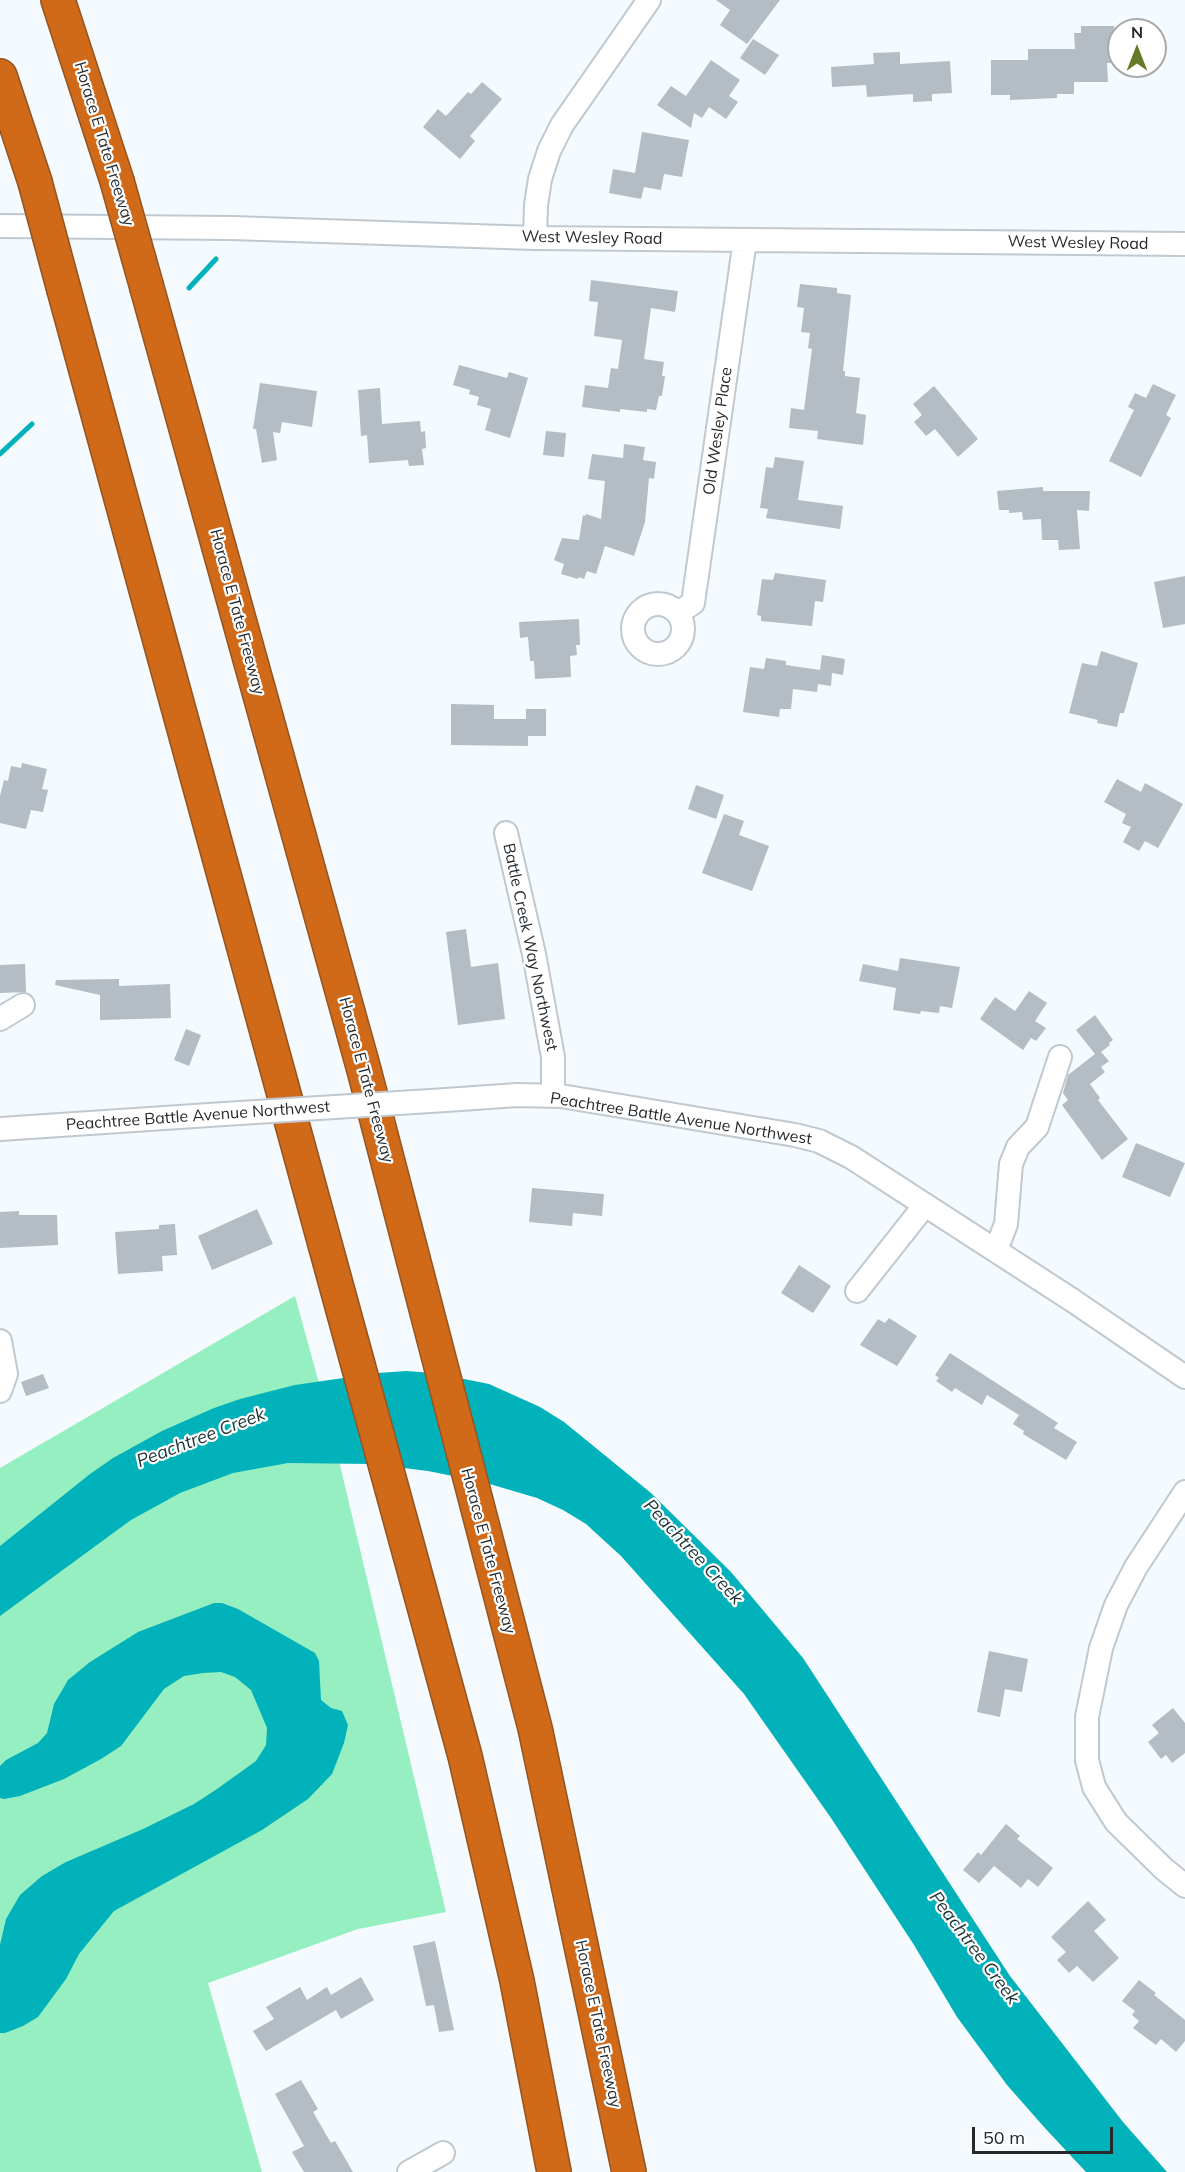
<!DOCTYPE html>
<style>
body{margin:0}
#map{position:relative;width:1185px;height:2172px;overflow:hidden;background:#f4fafe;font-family:Mulish,sans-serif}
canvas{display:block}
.north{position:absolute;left:1107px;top:18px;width:60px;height:60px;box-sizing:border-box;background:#fff;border:2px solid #a8a9ab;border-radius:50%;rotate:0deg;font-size:16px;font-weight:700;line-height:24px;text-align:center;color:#26292c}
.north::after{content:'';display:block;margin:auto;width:21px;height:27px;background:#677a29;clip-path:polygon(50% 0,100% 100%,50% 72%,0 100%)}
.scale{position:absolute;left:972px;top:2127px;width:141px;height:27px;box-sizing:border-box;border:3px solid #26292c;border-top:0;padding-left:8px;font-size:18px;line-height:21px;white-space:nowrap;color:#26292c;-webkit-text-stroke:4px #fff;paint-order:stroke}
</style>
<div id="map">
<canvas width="1185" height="2172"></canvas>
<div class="north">N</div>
<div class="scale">50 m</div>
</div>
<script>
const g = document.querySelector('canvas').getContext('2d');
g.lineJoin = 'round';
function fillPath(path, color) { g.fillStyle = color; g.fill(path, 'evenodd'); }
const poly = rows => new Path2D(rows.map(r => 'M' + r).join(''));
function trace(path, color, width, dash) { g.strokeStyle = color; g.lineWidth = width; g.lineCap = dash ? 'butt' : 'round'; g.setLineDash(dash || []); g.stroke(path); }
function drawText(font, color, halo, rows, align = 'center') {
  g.font = font + ' Mulish,sans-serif'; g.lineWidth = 4.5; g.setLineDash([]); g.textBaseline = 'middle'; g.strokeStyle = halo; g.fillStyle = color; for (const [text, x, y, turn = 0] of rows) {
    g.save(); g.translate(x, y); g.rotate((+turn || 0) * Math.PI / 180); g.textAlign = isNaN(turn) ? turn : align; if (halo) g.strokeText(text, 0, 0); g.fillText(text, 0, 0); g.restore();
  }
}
fillPath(poly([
 [295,1296,331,1427,446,1912,358,1929,208,1983,262,2172,0,2172,0,1468]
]), '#96efc0');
fillPath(poly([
 [406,1371,434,1373,489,1384,540,1407,564,1422,651,1493,731,1572,803,1658,1010,1976,1123,2122,1167,2172,1086,2172,1044,2127,1007,2085,957,2017,914,1945,831,1818,744,1694,621,1556,586,1524,563,1510,537,1498,483,1482,428,1471,372,1464,288,1463,233,1473,180,1493,131,1520,0,1616,0,1546,90,1474,113,1458,162,1431,214,1408,240,1399,295,1385,378,1373],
 [214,1603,222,1603,238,1609,315,1653,319,1661,321,1700,331,1708,342,1711,348,1725,344,1743,332,1774,308,1799,262,1830,114,1911,79,1954,66,1979,38,2017,23,2026,5,2033,0,2033,0,1945,6,1919,20,1895,42,1876,66,1862,143,1829,194,1804,217,1789,256,1761,266,1745,267,1728,251,1690,235,1677,221,1672,203,1673,184,1676,164,1689,121,1746,101,1759,64,1779,20,1796,4,1799,0,1798,0,1766,6,1760,38,1743,47,1733,54,1704,68,1680,90,1662,138,1632]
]), '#02b2ba');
trace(poly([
 [189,288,216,259],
 [0,454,32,424]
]), '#02b2ba', 5);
fillPath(poly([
 [716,0,780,0,747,44,720,25,730,10],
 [1081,26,1114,26,1114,45,1118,45,1118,63,1107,63,1108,82,1074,82,1074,94,1057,94,1057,98,1010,100,1010,95,991,95,991,60,1028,60,1028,49,1075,49,1074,33,1081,33],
 [753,39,779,55,765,75,740,58],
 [900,52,900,64,950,61,952,93,932,94,932,101,913,102,913,94,867,97,866,85,832,87,831,67,874,64,873,53],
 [711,60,740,80,729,96,738,102,726,119,709,107,702,118,694,113,691,128,657,105,671,86,686,96],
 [482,82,502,99,470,136,475,141,460,159,423,127,438,109,446,116,468,92,471,94],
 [642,132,689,140,682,177,664,174,661,190,644,187,641,199,609,193,613,169,635,173],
 [591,280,678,291,675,312,651,308,644,359,664,362,662,376,665,376,662,396,659,396,656,410,647,409,647,412,620,409,620,412,582,407,585,385,608,388,611,368,618,369,622,340,594,336,598,302,589,301],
 [800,284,837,288,837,293,851,295,843,371,845,371,845,376,860,378,856,413,866,415,863,445,817,439,818,431,789,428,791,408,804,410,812,349,808,348,810,333,801,332,804,308,797,307],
 [459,365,507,378,509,372,528,378,510,438,485,430,491,409,477,405,479,397,469,394,470,390,453,385],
 [260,383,317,391,312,427,282,422,280,433,273,432,277,460,262,463,256,429,253,429],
 [1153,384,1176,395,1166,415,1171,418,1141,477,1109,461,1134,410,1128,407,1135,393,1146,398],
 [934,386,978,439,958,457,935,429,926,436,914,422,922,415,913,404],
 [380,388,382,424,420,421,421,432,425,431,426,448,422,449,424,465,409,466,408,460,369,463,367,435,361,436,358,390],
 [546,431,566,433,564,457,543,455],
 [624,444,645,447,643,460,656,462,654,479,649,478,645,522,634,556,605,546,596,574,587,571,584,579,579,577,578,579,561,574,564,564,554,560,562,538,579,540,583,515,585,516,586,514,601,519,605,481,588,479,592,454,623,458],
 [775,457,804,461,798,500,843,506,840,529,766,518,768,509,760,508,766,467,773,468],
 [1043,487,1043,491,1090,491,1089,511,1077,510,1080,549,1059,550,1058,540,1042,540,1041,519,1023,520,1022,512,1009,513,1009,510,999,510,997,491],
 [775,573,826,580,823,602,815,601,812,626,761,621,761,616,757,615,762,579,773,580],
 [1185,576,1185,624,1163,628,1154,582],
 [579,619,580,645,576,645,577,655,570,656,571,677,535,679,534,661,530,661,528,637,520,638,519,622],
 [1101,651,1138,663,1124,713,1120,713,1117,727,1097,723,1098,720,1069,713,1082,663,1097,666],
 [822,655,845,659,843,675,832,673,831,686,818,684,817,692,793,689,791,709,780,709,779,717,743,712,750,667,764,669,766,658,786,661,786,665,820,670],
 [451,704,494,705,494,719,526,719,526,709,546,709,546,736,528,736,528,746,451,745],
 [22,763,47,769,42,789,48,790,43,812,31,810,26,829,0,823,0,796,4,780,8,781,11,766,21,768],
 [1117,779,1141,792,1145,783,1183,804,1158,848,1145,841,1139,851,1123,842,1131,827,1122,823,1126,814,1104,802],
 [696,785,724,795,716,819,688,809],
 [724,814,744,821,739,835,769,846,752,891,702,873],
 [466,929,471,967,498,963,505,1019,458,1025,446,932],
 [900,958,960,967,952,1008,940,1006,939,1013,921,1011,920,1014,893,1010,896,988,859,981,863,964,898,971],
 [25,964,26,992,0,993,0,965],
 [119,979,119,986,170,984,171,1018,100,1020,100,995,55,985,56,980],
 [1029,991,1047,1003,1035,1021,1046,1028,1036,1041,1031,1038,1023,1050,980,1019,995,997,1015,1011],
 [1095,1015,1113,1040,1109,1043,1110,1045,1101,1052,1109,1061,1101,1067,1105,1072,1090,1084,1100,1098,1098,1100,1128,1139,1102,1160,1062,1105,1068,1100,1063,1093,1068,1075,1095,1054,1076,1030],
 [186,1029,201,1035,189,1066,174,1060],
 [1136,1143,1185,1163,1170,1197,1122,1177],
 [532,1188,604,1194,602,1216,573,1213,572,1226,529,1222],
 [257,1209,273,1244,212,1270,198,1236],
 [19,1211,19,1215,57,1215,58,1245,0,1248,0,1212],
 [175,1224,177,1255,162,1256,163,1271,118,1274,115,1232,159,1229,159,1225],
 [799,1265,831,1286,813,1313,781,1293],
 [889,1318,917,1336,897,1366,860,1345,878,1319,885,1323],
 [950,1353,1058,1423,1054,1428,1077,1442,1066,1460,1023,1434,1024,1431,1013,1424,1019,1415,987,1395,982,1405,955,1388,952,1392,936,1381,939,1378,935,1375],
 [43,1374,49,1388,26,1396,21,1382],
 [989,1651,1028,1659,1022,1692,1005,1689,1000,1717,977,1712],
 [1173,1708,1185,1723,1185,1753,1172,1763,1166,1755,1161,1759,1148,1742,1159,1733,1152,1725],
 [1006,1824,1020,1836,1017,1839,1053,1868,1038,1887,1028,1879,1021,1888,994,1866,979,1883,963,1870,978,1852,981,1855],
 [1088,1901,1106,1920,1094,1931,1119,1958,1093,1982,1077,1966,1069,1973,1057,1960,1066,1952,1051,1937],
 [435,1941,454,2030,439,2032,434,2005,426,2006,413,1946],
 [361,1977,374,2000,341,2019,336,2010,266,2051,253,2031,274,2019,266,2007,300,1987,307,2000,327,1987,331,1995],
 [1139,1980,1156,1993,1154,1995,1185,2020,1185,2041,1176,2052,1161,2039,1156,2045,1133,2028,1139,2021,1132,2015,1135,2011,1122,2001],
 [301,2080,318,2109,313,2112,331,2143,335,2141,353,2172,304,2172,292,2152,304,2146,275,2094]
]), '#b4bcc4');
const minor = poly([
 [0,226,232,228,535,238,1185,244],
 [535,238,536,205,540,179,549,151,562,125,649,0],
 '633 629a25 25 0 1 1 50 0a25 25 0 1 1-50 0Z',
 [678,613,693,603,745,240],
 [506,833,534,954,553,1057,553,1096],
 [0,1019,23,1005],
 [446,1100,517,1095,561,1096,795,1135,819,1141,851,1157,1072,1300,1185,1377],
 [0,1129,224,1114],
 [996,1250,1006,1224,1011,1164,1018,1147,1037,1127,1060,1057],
 [857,1291,925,1205],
 [0,1341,6,1374,0,1391],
 [1185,1492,1136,1567,1116,1605,1101,1648,1087,1717,1087,1760,1094,1787,1116,1822,1164,1869,1185,1886],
 [409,2172,443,2153]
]);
const highway = poly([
 [58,0,117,181],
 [0,76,35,182],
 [147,288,364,1070,535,1728,629,2172],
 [64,290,465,1756,517,1981,554,2172]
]);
trace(minor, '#c0c8d0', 26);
trace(highway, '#94531f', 36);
trace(minor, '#fff', 22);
trace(highway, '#d06918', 33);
const minorBridge = poly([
 [224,1114,446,1100]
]);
const highwayBridge = poly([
 [117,181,147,288],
 [35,182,64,290]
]);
trace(minorBridge, '#c0c8d0', 26, []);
trace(highwayBridge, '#94531f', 36, []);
trace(minorBridge, '#fff', 22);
trace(highwayBridge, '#d06918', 33);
drawText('16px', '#26292c', '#fff', [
 ["Horace E Tate Freeway",104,144,73],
 ["West Wesley Road",592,238,1],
 ["West Wesley Road",1078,243,1],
 ["Old Wesley Place",718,431,-82],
 ["Horace E Tate Freeway",237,612,75],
 ["Battle Creek Way Northwest",530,947,78],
 ["Horace E Tate Freeway",366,1080,75],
 ["Peachtree Battle Avenue Northwest",198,1116,-4],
 ["Peachtree Battle Avenue Northwest",681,1119,9],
 ["Horace E Tate Freeway",488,1551,75],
 ["Horace E Tate Freeway",598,2024,78]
]);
drawText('italic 18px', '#1b3334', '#fff', [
 ["Peachtree Creek",201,1438,-21],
 ["Peachtree Creek",693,1552,47],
 ["Peachtree Creek",974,1948,53]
]);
</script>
